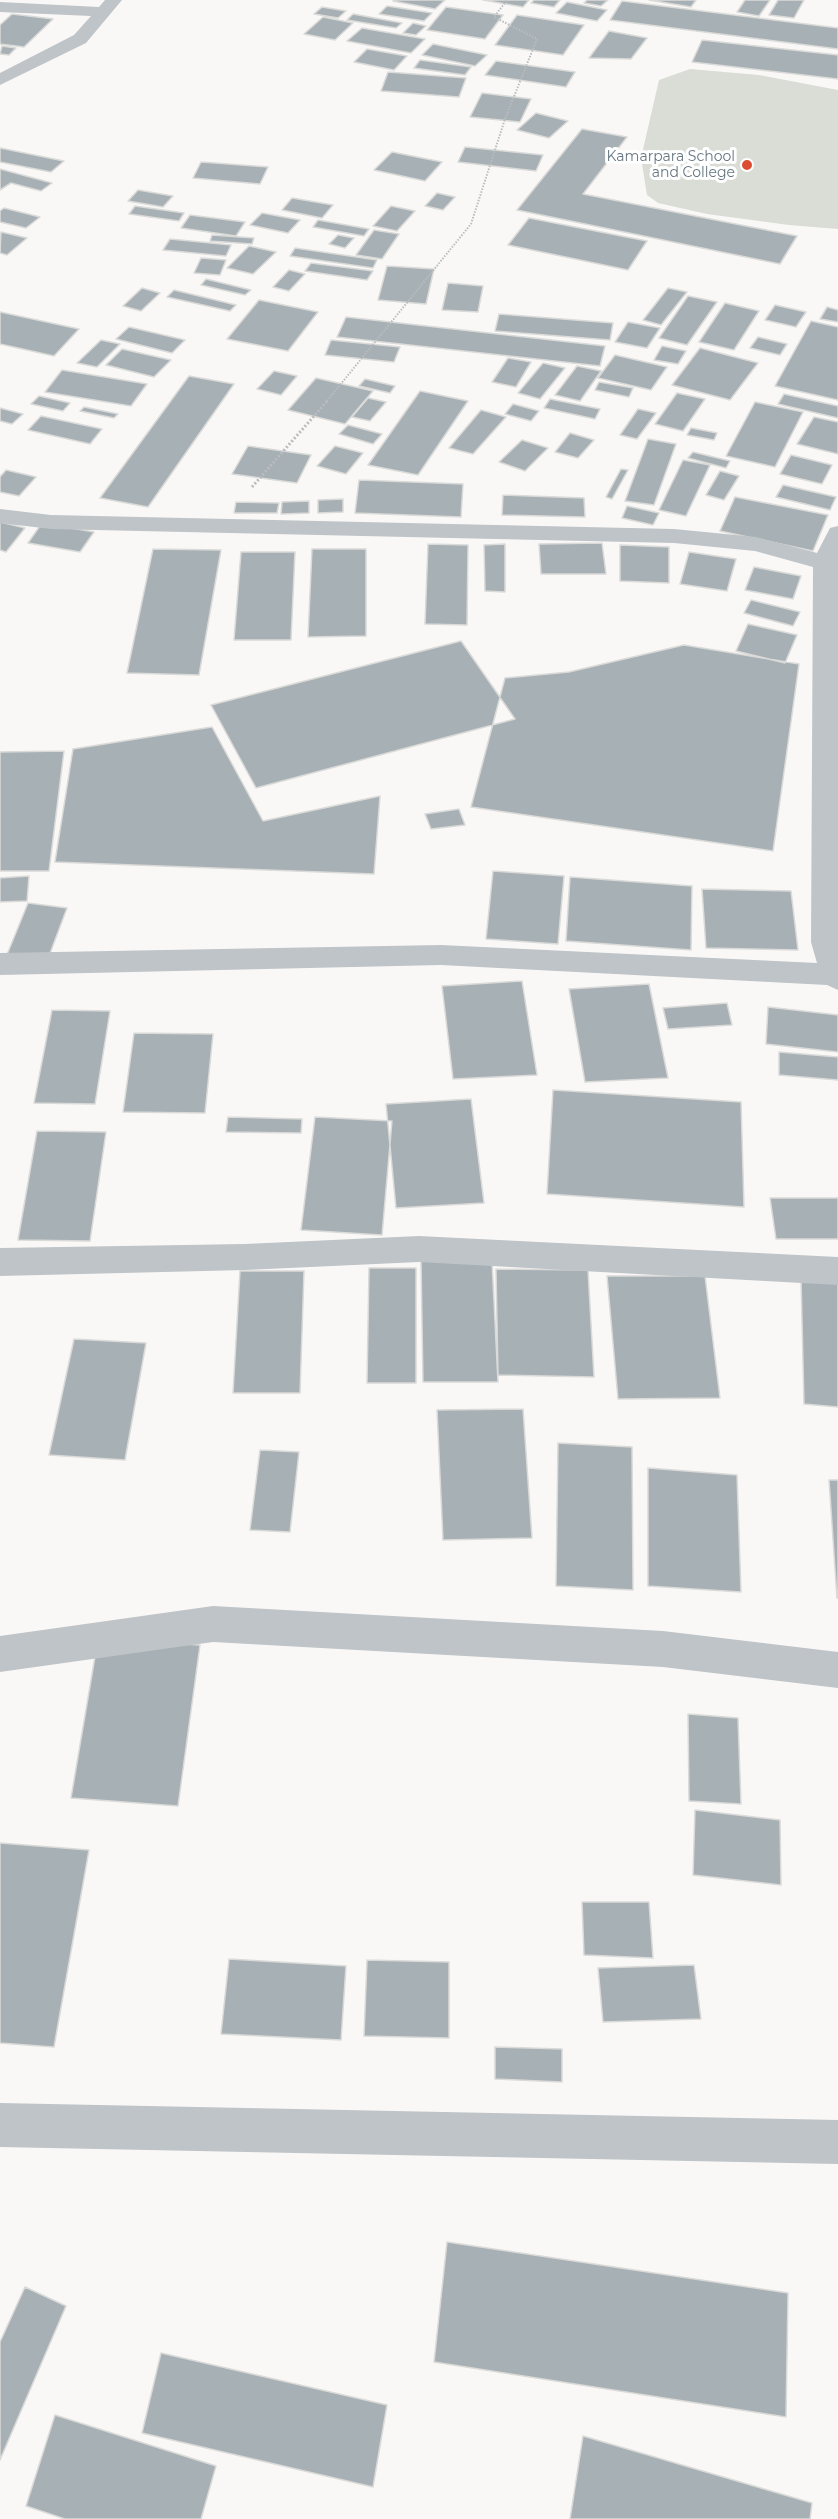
<!DOCTYPE html>
<style>
body{margin:0}
canvas{display:block;background:#f9f8f6}
</style>
<canvas width="838" height="2519"></canvas>
<script>
const g = document.querySelector('canvas').getContext('2d');
g.lineJoin = 'round';
function fillPath(path, color) { g.fillStyle = color; g.fill(path, 'evenodd'); }
const poly = rows => new Path2D(rows.map(r => 'M' + r).join(''));
function trace(path, color, width, dash) { g.strokeStyle = color; g.lineWidth = width; g.lineCap = dash ? 'butt' : 'round'; g.setLineDash(dash || []); g.stroke(path); }
function drawText(font, color, halo, rows, align = 'center') {
  g.font = font + ' Montserrat,sans-serif'; g.lineWidth = 6; g.setLineDash([]); g.textBaseline = 'middle'; g.strokeStyle = halo; g.fillStyle = color; for (const [text, x, y, turn = 0] of rows) {
    g.save(); g.translate(x, y); g.rotate((+turn || 0) * Math.PI / 180); g.textAlign = isNaN(turn) ? turn : align; if (halo) g.strokeText(text, 0, 0); g.fillText(text, 0, 0); g.restore();
  }
}
fillPath(poly([
 [690,69,759,75,838,90,838,229,789,225,707,214,658,203,647,195,641,158,659,80]
]), '#d9ddd5');
const building = poly([
 [395,0,445,0,435,9,393,1,395,0],
 [483,0,529,0,523,7,483,0],
 [534,0,560,0,554,7,531,3,534,0],
 [587,0,608,0,601,6,584,3,587,0],
 [649,0,696,0,691,7,649,0],
 [745,0,770,0,759,16,737,12,745,0],
 [778,0,804,0,794,18,769,15,778,0],
 [622,1,838,28,838,49,610,20,622,1],
 [567,2,607,10,597,21,556,13,567,2],
 [387,6,432,13,424,21,379,14,387,6],
 [322,7,346,11,338,18,314,14,322,7],
 [446,7,503,15,485,39,427,30,446,7],
 [12,14,53,19,24,47,0,44,0,25,12,14],
 [353,14,402,23,396,28,347,20,353,14],
 [517,15,584,25,563,55,495,45,517,15],
 [323,17,353,23,335,40,304,34,323,17],
 [413,23,426,26,416,35,403,33,413,23],
 [362,28,425,39,411,53,347,41,362,28],
 [609,31,647,38,631,59,589,58,609,31],
 [702,40,838,55,838,79,692,62,702,40],
 [433,44,487,55,475,66,422,55,433,44],
 [2,46,16,48,9,55,0,54,2,46],
 [367,49,407,56,394,70,354,62,367,49],
 [420,60,471,67,465,75,414,68,420,60],
 [496,61,575,72,566,87,485,75,496,61],
 [388,72,466,78,459,97,381,91,388,72],
 [482,93,531,99,520,122,470,117,482,93],
 [536,113,568,121,549,138,517,130,536,113],
 [582,129,627,137,583,194,797,236,780,264,517,210,582,129],
 [465,147,543,155,536,171,458,162,465,147],
 [0,148,64,161,51,172,0,162,0,148],
 [392,152,442,162,425,181,374,170,392,152],
 [201,162,268,167,260,184,193,178,201,162],
 [0,169,52,183,41,191,11,183,0,190,0,169],
 [138,190,173,196,163,207,128,201,138,190],
 [437,193,455,197,443,210,425,206,437,193],
 [292,198,333,205,322,218,282,210,292,198],
 [135,206,184,213,179,221,129,214,135,206],
 [391,206,415,211,397,231,373,226,391,206],
 [4,208,40,217,26,228,0,222,0,211,4,208],
 [262,213,300,220,288,233,250,225,262,213],
 [190,215,245,222,236,236,181,228,190,215],
 [529,218,647,241,628,270,508,245,529,218],
 [318,220,369,229,364,236,313,227,318,220],
 [374,230,399,234,382,259,356,255,374,230],
 [1,232,27,238,7,255,0,253,1,232],
 [212,235,254,238,252,244,210,241,212,235],
 [338,235,354,238,345,248,329,244,338,235],
 [170,239,231,245,226,256,163,250,170,239],
 [249,246,276,252,253,274,227,268,249,246],
 [295,248,377,260,373,268,290,256,295,248],
 [201,258,226,260,220,275,194,273,201,258],
 [311,263,373,271,367,280,305,271,311,263],
 [387,266,434,269,426,304,378,300,387,266],
 [289,270,305,274,289,291,273,287,289,270],
 [206,279,251,290,245,295,201,285,206,279],
 [448,283,483,286,478,312,442,310,448,283],
 [142,288,160,293,141,311,123,306,142,288],
 [668,288,687,292,661,325,643,320,668,288],
 [174,290,236,305,230,311,167,297,174,290],
 [688,296,717,302,687,345,659,338,688,296],
 [259,300,318,312,288,351,227,339,259,300],
 [725,303,759,311,734,350,699,342,725,303],
 [775,305,806,312,796,327,765,320,775,305],
 [827,307,838,310,838,322,820,319,827,307],
 [0,312,79,329,54,356,0,344,0,312],
 [499,314,613,323,610,340,495,331,499,314],
 [346,317,605,346,600,366,337,337,346,317],
 [811,321,838,327,838,400,775,386,811,321],
 [628,322,660,328,647,348,615,342,628,322],
 [129,327,185,340,172,353,116,339,129,327],
 [758,337,787,344,780,355,750,348,758,337],
 [101,340,120,344,97,367,77,363,101,340],
 [331,340,400,347,394,362,325,355,331,340],
 [662,346,686,351,678,364,654,360,662,346],
 [700,348,758,363,730,400,672,385,700,348],
 [122,349,171,360,154,377,106,365,122,349],
 [615,355,667,367,651,390,598,378,615,355],
 [508,358,531,362,516,387,492,382,508,358],
 [543,363,565,368,540,399,518,393,543,363],
 [577,366,601,371,580,401,555,395,577,366],
 [62,370,147,384,131,406,45,392,62,370],
 [274,371,297,376,281,395,257,389,274,371],
 [189,376,234,384,148,507,100,498,189,376],
 [316,378,373,391,345,424,288,410,316,378],
 [365,379,395,386,390,393,359,386,365,379],
 [599,382,633,388,629,397,595,390,599,382],
 [420,391,468,401,418,475,368,465,420,391],
 [677,393,705,399,683,431,655,424,677,393],
 [784,394,838,406,838,418,778,404,784,394],
 [39,396,70,403,63,411,31,404,39,396],
 [368,398,386,402,370,421,352,417,368,398],
 [550,399,600,409,595,419,544,408,550,399],
 [755,402,803,412,775,467,726,456,755,402],
 [513,404,539,411,531,421,505,414,513,404],
 [84,407,118,414,114,418,80,411,84,407],
 [0,408,23,414,12,424,0,421,0,408],
 [638,409,656,413,637,439,620,435,638,409],
 [481,410,506,417,473,454,449,448,481,410],
 [41,416,102,429,90,444,28,430,41,416],
 [814,417,838,422,838,454,797,444,814,417],
 [348,425,382,434,373,444,339,434,348,425],
 [691,428,717,433,714,440,687,435,691,428],
 [570,433,594,440,578,458,555,452,570,433],
 [648,439,676,444,654,505,625,501,648,439],
 [522,440,548,448,525,471,499,462,522,440],
 [248,446,311,455,297,483,232,474,248,446],
 [335,446,363,453,346,474,317,466,335,446],
 [693,452,730,461,726,468,688,458,693,452],
 [791,455,832,465,822,484,780,474,791,455],
 [683,460,710,465,686,516,659,510,683,460],
 [621,469,628,470,612,499,606,497,621,469],
 [6,470,36,477,19,496,0,492,0,477,6,470],
 [720,471,739,476,724,500,706,495,720,471],
 [359,480,463,484,461,517,355,513,359,480],
 [783,485,836,497,830,510,776,497,783,485],
 [503,495,584,498,585,517,502,515,503,495],
 [735,497,828,515,813,551,720,531,735,497],
 [343,499,343,512,318,513,318,500,343,499],
 [309,501,309,513,281,514,282,502,309,501],
 [236,502,279,503,277,513,234,513,236,502],
 [627,506,659,513,653,525,622,518,627,506],
 [0,522,25,528,6,552,0,550,0,522],
 [42,523,94,532,80,552,28,543,42,523],
 [602,543,606,574,541,574,539,544,602,543],
 [428,544,468,545,467,625,425,624,428,544],
 [505,544,505,592,485,591,484,545,505,544],
 [620,545,669,547,669,583,620,581,620,545],
 [153,549,221,550,199,675,127,673,153,549],
 [312,549,366,549,366,636,308,637,312,549],
 [241,552,295,552,291,640,234,640,241,552],
 [689,552,736,559,727,591,680,584,689,552],
 [754,567,801,576,793,599,745,590,754,567],
 [751,600,800,612,793,626,744,613,751,600],
 [748,624,797,635,785,663,736,651,748,624],
 [461,641,515,719,256,788,211,705,461,641],
 [684,645,799,664,773,851,471,807,505,678,569,672,684,645],
 [212,727,263,821,380,796,374,874,55,862,73,749,212,727],
 [64,751,49,871,0,871,0,752,64,751],
 [459,809,465,825,431,829,425,814,459,809],
 [493,871,564,876,558,944,486,939,493,871],
 [29,876,27,901,0,902,0,878,29,876],
 [570,877,692,886,691,950,566,941,570,877],
 [702,889,791,891,798,950,706,948,702,889],
 [28,903,67,908,43,972,2,967,28,903],
 [522,981,537,1075,453,1079,442,986,522,981],
 [649,984,668,1078,585,1082,569,989,649,984],
 [727,1003,732,1025,668,1029,663,1008,727,1003],
 [768,1007,838,1015,838,1052,766,1044,768,1007],
 [52,1010,110,1011,95,1104,34,1103,52,1010],
 [134,1033,213,1034,205,1113,123,1112,134,1033],
 [779,1052,838,1057,838,1080,779,1075,779,1052],
 [553,1090,741,1102,744,1207,547,1194,553,1090],
 [471,1099,484,1203,396,1208,386,1104,471,1099],
 [228,1117,302,1119,301,1133,226,1132,228,1117],
 [315,1117,392,1121,382,1235,301,1230,315,1117],
 [37,1131,106,1132,90,1241,18,1240,37,1131],
 [770,1198,838,1198,838,1239,776,1239,770,1198],
 [421,1261,492,1261,498,1382,423,1382,421,1261],
 [369,1268,416,1268,416,1383,367,1383,369,1268],
 [496,1269,588,1270,594,1377,498,1375,496,1269],
 [240,1271,304,1271,300,1393,233,1393,240,1271],
 [607,1276,705,1276,720,1398,618,1399,607,1276],
 [801,1279,838,1282,838,1407,804,1404,801,1279],
 [74,1339,146,1343,125,1460,49,1455,74,1339],
 [523,1409,532,1538,443,1540,437,1410,523,1409],
 [558,1443,632,1447,633,1590,556,1586,558,1443],
 [260,1450,299,1452,290,1532,250,1530,260,1450],
 [648,1468,737,1475,741,1592,648,1586,648,1468],
 [829,1480,838,1480,838,1598,837,1598,829,1480],
 [98,1639,200,1645,178,1806,71,1798,98,1639],
 [688,1714,738,1718,741,1804,689,1801,688,1714],
 [695,1810,780,1820,781,1885,693,1875,695,1810],
 [0,1843,89,1850,54,2047,0,2043,0,1843],
 [582,1902,649,1902,653,1958,584,1955,582,1902],
 [229,1959,346,1966,341,2040,221,2034,229,1959],
 [367,1960,449,1962,449,2038,364,2036,367,1960],
 [694,1965,701,2019,603,2022,598,1968,694,1965],
 [495,2047,562,2049,562,2082,495,2079,495,2047],
 [447,2242,788,2293,786,2417,434,2362,447,2242],
 [25,2287,66,2306,0,2460,0,2342,25,2287],
 [161,2353,387,2405,373,2487,142,2433,161,2353],
 [55,2415,216,2466,201,2519,65,2519,26,2506,55,2415],
 [583,2436,812,2503,810,2519,570,2519,583,2436]
]);
fillPath(building, '#a7b0b5');
trace(building, '#dadad8', 1.5);
trace(poly([
 [327,401,471,224,505,119,537,39,494,17,507,0]
]), '#babdc0', 2, [1.5, 1.5]);
trace(poly([
 [252,487,328,400]
]), '#babdc0', 3, [2, 2]);
fillPath(poly([
 [105,0,122,0,86,43,0,85,0,73,74,35,91,16,0,12,0,2,99,7,105,0],
 [0,509,51,515,674,529,756,537,817,553,830,528,838,526,838,990,827,985,441,965,0,975,0,953,441,945,817,963,811,942,813,567,755,551,674,543,51,529,0,523,0,509],
 [419,1236,838,1257,838,1285,419,1262,245,1270,0,1276,0,1248,245,1244,419,1236],
 [213,1606,663,1631,838,1652,838,1688,663,1667,213,1642,0,1672,0,1636,213,1606],
 [0,2103,838,2120,838,2164,0,2147,0,2103]
]), '#bfc4c8');
for (const [x, y, r, color] of [
 [747,165,6,"#dc4c33"]
]) { const dot = new Path2D(); dot.arc(x, y, r, 0, 2 * Math.PI); g.fillStyle = color; g.fill(dot); trace(dot, '#fff', 2); }
drawText('14px', '#657680', '#fff', [
 ["Kamarpara School",735,157],
 ["and College",735,173]
], 'right');
</script>
